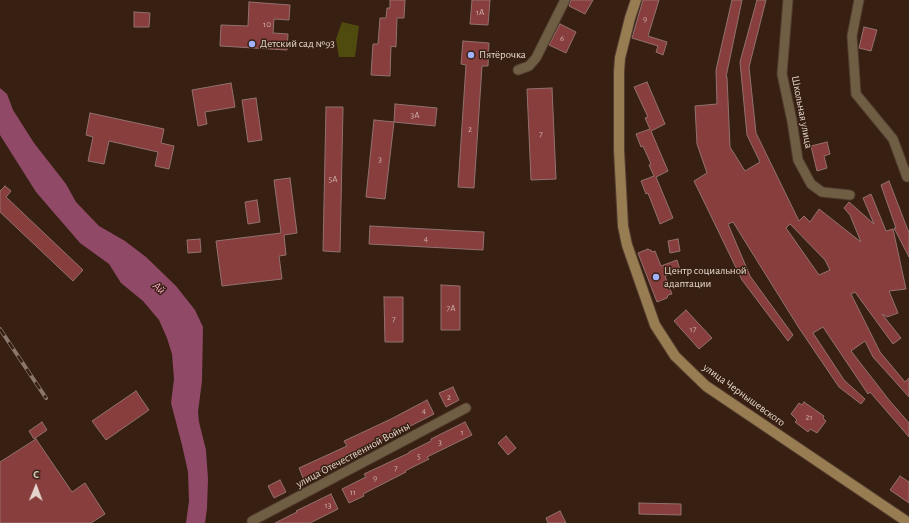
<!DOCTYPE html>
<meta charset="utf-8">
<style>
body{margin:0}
#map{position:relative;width:909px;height:523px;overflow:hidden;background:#372012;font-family:"Alegreya Sans",sans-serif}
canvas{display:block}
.north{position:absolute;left:16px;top:467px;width:40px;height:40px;-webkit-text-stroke:3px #372012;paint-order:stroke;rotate:1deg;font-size:11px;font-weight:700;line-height:16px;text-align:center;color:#e4d4cb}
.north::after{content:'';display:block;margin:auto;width:14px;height:18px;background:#e4d4cb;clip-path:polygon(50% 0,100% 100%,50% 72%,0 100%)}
</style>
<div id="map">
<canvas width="909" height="523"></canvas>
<div class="north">С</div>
</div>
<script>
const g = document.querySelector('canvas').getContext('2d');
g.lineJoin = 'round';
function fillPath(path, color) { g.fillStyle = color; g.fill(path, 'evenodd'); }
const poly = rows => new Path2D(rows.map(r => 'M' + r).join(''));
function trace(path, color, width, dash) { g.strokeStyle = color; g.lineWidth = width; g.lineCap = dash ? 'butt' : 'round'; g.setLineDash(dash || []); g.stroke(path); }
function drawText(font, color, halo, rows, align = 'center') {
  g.font = font + ' "Alegreya Sans",sans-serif'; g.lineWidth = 3; g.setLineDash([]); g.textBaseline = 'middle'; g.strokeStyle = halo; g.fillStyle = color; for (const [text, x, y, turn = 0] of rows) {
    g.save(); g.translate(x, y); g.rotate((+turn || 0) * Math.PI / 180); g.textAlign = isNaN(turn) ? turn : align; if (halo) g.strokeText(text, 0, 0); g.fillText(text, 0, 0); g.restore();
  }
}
fillPath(poly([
 [342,22,359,26,355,57,339,57,336,39]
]), '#4f4b0f');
fillPath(poly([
 [0,88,7,94,13,110,34,143,66,184,76,202,99,226,125,241,146,257,176,286,195,310,203,327,202,381,198,412,199,422,206,450,208,479,207,508,205,523,186,523,189,501,188,472,182,445,171,403,174,379,172,354,167,338,159,320,143,301,121,283,109,264,80,243,36,192,0,135]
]), '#904a67');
const building = poly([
 [390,0,405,0,404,18,397,18,396,47,391,46,390,76,371,75,373,44,378,44,380,18,386,18,387,8,390,8,390,0],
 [472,0,490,0,488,25,470,24,472,0],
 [571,0,593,0,585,14,569,6,571,0],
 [643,0,659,0,648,36,667,42,663,55,656,52,658,46,632,38,643,0],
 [732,0,742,0,726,77,727,77,730,147,745,171,760,162,747,135,740,62,757,0,766,0,749,67,756,133,799,221,804,216,810,222,819,209,861,242,850,215,844,208,849,202,874,224,863,198,871,194,886,231,893,229,906,289,889,291,898,313,887,317,882,314,901,338,893,344,855,292,851,294,880,352,905,382,909,378,909,397,873,357,865,341,851,351,889,400,909,423,909,437,870,392,868,394,823,327,813,333,844,380,865,399,861,404,839,387,799,328,733,222,728,224,750,276,793,335,788,341,742,280,694,181,707,173,697,144,695,106,717,104,716,70,732,0],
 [790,224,825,260,830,270,819,275,786,228,790,224],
 [249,2,290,5,289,20,274,19,273,33,288,34,287,50,220,46,221,25,248,26,249,2],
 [134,12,150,13,149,27,134,27,134,12],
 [560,24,576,32,566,53,549,45,560,24],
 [864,27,877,30,871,51,859,48,864,27],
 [463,41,489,43,488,66,482,66,474,188,458,187,466,65,461,64,463,41],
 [647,82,665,124,651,131,668,171,656,177,673,218,660,224,648,193,646,194,641,181,654,176,649,165,651,164,643,146,641,147,636,134,650,129,645,118,648,117,634,87,647,82],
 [231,83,235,107,205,112,207,124,198,126,192,90,231,83],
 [552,88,556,179,531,180,527,89,552,88],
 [256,98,262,140,248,142,242,100,256,98],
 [395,104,437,108,435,126,394,122,395,104],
 [326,107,343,107,340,252,323,251,326,107],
 [90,113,164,129,161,143,174,146,169,169,155,166,158,152,109,141,104,164,88,161,93,137,86,135,90,113],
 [374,120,394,122,385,199,366,197,374,120],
 [827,142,830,154,824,156,827,168,817,171,811,146,827,142],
 [290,178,297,233,284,235,286,255,279,256,282,279,222,286,216,241,281,233,274,180,290,178],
 [889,181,909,233,909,257,894,228,896,228,881,185,889,181],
 [5,186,11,191,6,197,83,270,73,281,0,212,0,191,5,186],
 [257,200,260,222,248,224,245,202,257,200],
 [370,226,484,232,483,250,369,244,370,226],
 [200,239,201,252,188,253,187,240,200,239],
 [678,239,680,251,670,253,668,241,678,239],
 [648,249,649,250,651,250,652,252,655,251,661,266,677,260,680,270,665,276,672,294,668,295,667,298,657,302,638,253,648,249],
 [441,285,460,286,460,330,441,330,441,285],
 [384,297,403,297,403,342,385,342,384,297],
 [686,310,712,338,699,349,674,321,686,310],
 [453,387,459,400,446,407,439,393,453,387],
 [136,391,149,410,106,440,92,421,136,391],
 [427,400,434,414,304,480,299,468,347,446,344,441,391,419,427,400],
 [804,402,824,416,823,418,826,421,817,433,810,429,808,432,795,422,797,420,791,414,799,403,802,405,804,402],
 [42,422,47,430,34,439,29,431,42,422],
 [465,422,472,435,427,457,429,459,405,471,406,472,363,494,364,496,349,503,342,489,366,477,364,474,409,453,409,452,431,441,431,439,465,422],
 [506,436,516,448,508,455,498,443,506,436],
 [36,439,72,492,85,483,105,514,91,523,0,523,0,462,36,439],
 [900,476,909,482,909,503,890,490,900,476],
 [280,480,286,492,274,498,268,486,280,480],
 [331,494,338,509,310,523,275,523,297,512,296,511,331,494],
 [639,503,681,504,681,515,639,514,639,503],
 [560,511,566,523,548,523,546,518,560,511]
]);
fillPath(building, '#873e3d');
trace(building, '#93716f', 1);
const minor = poly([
 [788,0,782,74,792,121,798,160,811,184,822,192,850,195],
 [859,0,852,36,856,94,893,139,907,177],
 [518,70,529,66,536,58,565,0],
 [252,523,252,521,466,408]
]);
const secondary = poly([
 [636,0,630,18,620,58,619,72,619,150,623,226,627,245,655,325,675,356,706,386,909,523]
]);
trace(minor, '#533d30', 11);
trace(secondary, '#533d30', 12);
trace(minor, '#705e44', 9);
trace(secondary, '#997d52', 10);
const rail = poly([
 [0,329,46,398]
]);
trace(rail, '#8a766a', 4);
trace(rail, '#372012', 2.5, [8]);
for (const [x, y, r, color] of [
 [252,44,4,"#a1b3fd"],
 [471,55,4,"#a1b3fd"],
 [656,277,4,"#a1b3fd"]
]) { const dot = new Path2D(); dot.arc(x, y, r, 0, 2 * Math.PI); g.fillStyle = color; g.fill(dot); trace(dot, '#372012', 1.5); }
drawText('9px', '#cdaea8', null, [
 ["1А",480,12],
 ["9",645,19],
 ["10",267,24],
 ["6",562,38],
 ["3А",415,115],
 ["2",470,129],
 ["7",541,134],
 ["3",380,159],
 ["5А",333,179],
 ["4",426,238],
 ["7А",451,308],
 ["7",394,319],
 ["17",693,329],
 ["2",449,397],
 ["4",424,410],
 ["21",809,417],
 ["1",462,432],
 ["3",440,442],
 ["5",419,456],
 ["7",396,468],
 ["9",375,478],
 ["11",353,492],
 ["13",328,505]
]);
drawText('11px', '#e4d4cb', '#372012', [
 ["Детский сад №93",260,44],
 ["Пятёрочка",479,55],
 ["Центр социальной",664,271],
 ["адаптации",664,284]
], 'left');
drawText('11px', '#e4d4cb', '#372012', [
 ["Школьная улица",802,112,79],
 ["улица Чернышевского",744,395,36],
 ["улица Отечественной Войны",353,455,-28]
]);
drawText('italic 12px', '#faa7c6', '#372012', [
 ["Ай",159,288,41]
]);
</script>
